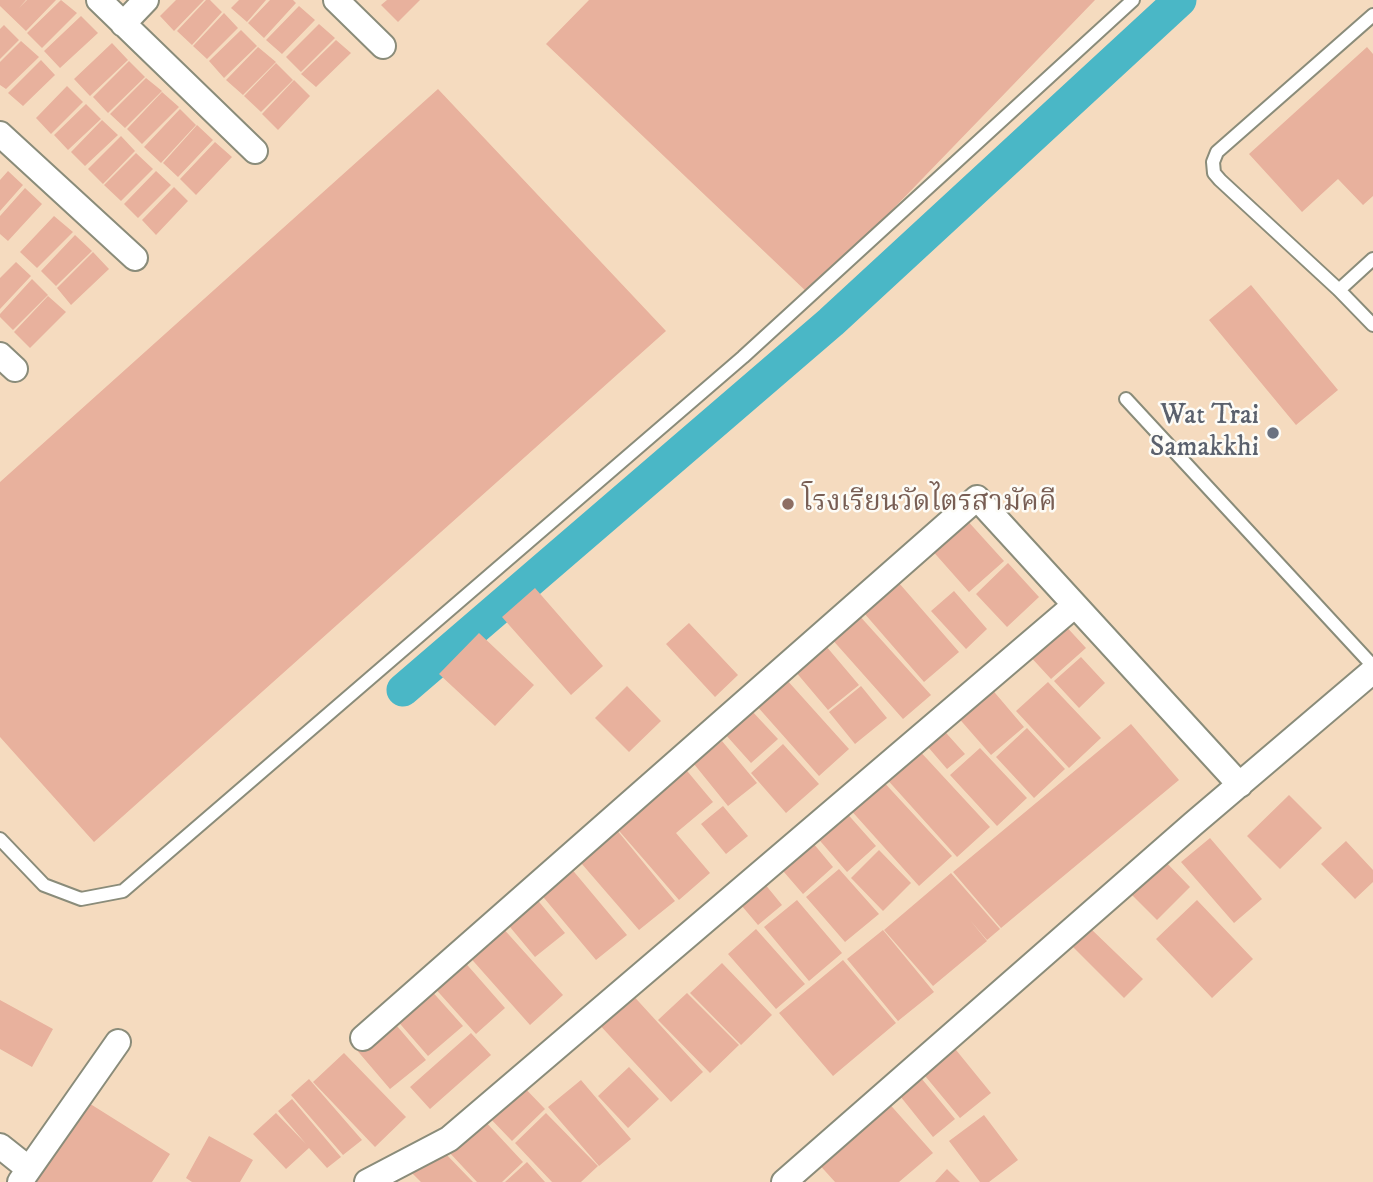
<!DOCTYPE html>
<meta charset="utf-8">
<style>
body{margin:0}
canvas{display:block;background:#f5dbbf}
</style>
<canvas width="1373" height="1182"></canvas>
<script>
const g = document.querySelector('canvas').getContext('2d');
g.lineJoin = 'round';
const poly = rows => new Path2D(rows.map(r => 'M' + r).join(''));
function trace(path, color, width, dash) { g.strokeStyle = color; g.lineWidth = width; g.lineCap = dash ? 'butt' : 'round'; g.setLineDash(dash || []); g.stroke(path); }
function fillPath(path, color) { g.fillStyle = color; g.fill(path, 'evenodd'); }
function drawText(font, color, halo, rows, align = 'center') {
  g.font = font + ' "IM FELL DW Pica","Noto Serif Thai",serif'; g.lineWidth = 5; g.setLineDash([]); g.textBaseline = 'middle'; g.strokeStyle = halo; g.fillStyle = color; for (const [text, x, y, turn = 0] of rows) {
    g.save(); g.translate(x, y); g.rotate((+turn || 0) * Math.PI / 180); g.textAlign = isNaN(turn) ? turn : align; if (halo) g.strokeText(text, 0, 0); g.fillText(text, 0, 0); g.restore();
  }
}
trace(poly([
 [403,690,831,322,1180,0]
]), '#4ab7c6', 33);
fillPath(poly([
 [0,0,26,0,19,8,27,0,56,0,26,31,0,6],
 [61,0,77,13,42,48,27,33],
 [176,0,204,0,174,31,160,16],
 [206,0,210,0,222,12,192,45,177,31],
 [239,0,266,0,247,22,231,8],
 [270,0,293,0,296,3,264,38,248,23],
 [387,0,420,0,398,22,381,5],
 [589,0,1095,0,810,295,546,44],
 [299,6,315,20,282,54,266,40],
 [224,13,238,28,207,59,193,46],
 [81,16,98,33,60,68,44,51],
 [319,24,335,38,301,72,286,57],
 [4,25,19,40,0,59,0,29],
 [241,30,257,46,224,78,209,61],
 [336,40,351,53,316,87,301,74],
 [21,41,39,57,6,89,0,85,0,62],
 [112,43,128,60,90,96,74,79],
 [258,47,276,62,243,95,226,80],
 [1367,47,1373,54,1373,196,1363,205,1338,179,1302,212,1249,154],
 [41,60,55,75,23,106,8,93],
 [129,61,145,77,108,113,93,97],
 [276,63,293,80,261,112,244,96],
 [146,78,162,91,125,128,110,114],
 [294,80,310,96,278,130,262,114],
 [67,86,83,102,51,134,36,118],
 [438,89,666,331,94,842,0,737,0,482],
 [162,92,179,107,142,144,127,129],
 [86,104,101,119,68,150,54,135],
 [180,109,196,125,161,163,144,147],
 [102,120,118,135,85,166,71,152],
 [197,125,213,140,178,177,163,163],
 [121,136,135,151,103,184,88,169],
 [215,142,232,157,196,195,180,179],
 [136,153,153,169,121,201,104,185],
 [8,171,23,185,0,211,0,180],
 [156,171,171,185,138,218,124,204],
 [174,187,188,201,156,235,142,220],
 [25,188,42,204,8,241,0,234,0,216],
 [54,216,73,232,37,268,20,252],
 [75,235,92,251,56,286,41,271],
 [93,252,109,269,71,305,57,288],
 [16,262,31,276,0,309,0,278],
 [32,279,48,295,13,330,0,317,0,314],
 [1251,285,1338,390,1296,425,1209,320],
 [48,296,66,312,30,348,14,332],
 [965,518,1004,561,969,592,930,548],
 [1008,563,1039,597,1007,627,976,594],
 [899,583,959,652,924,682,864,613],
 [535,588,603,666,571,695,502,617],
 [954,591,987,629,966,649,931,611],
 [857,613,931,695,903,719,830,637],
 [1062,622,1086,648,1051,679,1027,653],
 [689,623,738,675,715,697,666,644],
 [479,633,534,685,495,726,439,674],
 [826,646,859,685,828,710,795,671],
 [1081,657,1105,683,1079,708,1054,681],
 [786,679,849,749,819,776,756,705],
 [1048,682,1101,738,1069,768,1016,711],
 [627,686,661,721,629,752,595,718],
 [861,686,887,718,855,744,829,712],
 [990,687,1024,727,991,755,956,715],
 [751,710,778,739,751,763,725,734],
 [1131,724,1179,780,1001,928,953,872],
 [939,725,965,754,947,769,922,740],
 [1027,728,1065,769,1034,798,996,757],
 [722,741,757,783,728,806,694,764],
 [783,744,819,784,786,813,751,773],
 [916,747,990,827,957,857,884,776],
 [980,748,1027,798,997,826,950,775],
 [683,766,713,802,676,833,710,873,679,900,614,825],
 [880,778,952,856,919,886,848,807],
 [1289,795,1322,828,1280,869,1247,836],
 [723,806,748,836,726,854,701,824],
 [844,810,876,846,847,872,815,835],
 [612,824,675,901,639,930,575,856],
 [808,837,833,867,803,894,777,864],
 [1210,838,1262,899,1234,923,1181,862],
 [1346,841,1373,870,1373,882,1355,899,1321,864],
 [879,850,911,883,883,911,851,878],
 [1160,856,1190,887,1157,920,1127,890],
 [570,867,627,935,596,960,539,892],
 [839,869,879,914,845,942,806,897],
 [951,873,1000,929,987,940,970,920,987,941,933,986,884,930],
 [760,878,782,905,758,925,736,899],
 [535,897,565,933,535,957,505,921],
 [797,900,842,953,809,981,764,927],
 [1197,900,1253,959,1212,998,1156,939],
 [501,926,563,995,530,1025,467,954],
 [1090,928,1143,979,1124,998,1072,946],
 [756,929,805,984,776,1009,728,954],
 [883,930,934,992,898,1021,847,959],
 [462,959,505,1008,476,1034,432,985],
 [843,960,896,1023,833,1076,779,1013],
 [722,963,772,1015,741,1045,690,993],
 [429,988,463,1026,428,1056,395,1018],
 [629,991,703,1072,671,1102,596,1021],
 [687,993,739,1045,710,1073,658,1020],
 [0,1000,53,1029,32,1067,0,1049],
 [391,1019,426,1060,390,1089,355,1048],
 [471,1033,491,1055,430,1109,410,1087],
 [952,1045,991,1093,960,1118,921,1071],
 [344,1053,406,1117,375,1147,313,1082],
 [629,1067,659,1099,628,1128,598,1096],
 [917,1073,955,1119,933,1137,896,1091],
 [309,1079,362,1140,343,1155,291,1095],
 [581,1080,631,1139,599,1166,548,1107],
 [519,1082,545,1109,512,1141,486,1114],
 [292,1099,341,1157,327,1168,309,1148,286,1169,253,1134,276,1113,306,1144,278,1111],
 [84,1100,170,1154,152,1182,32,1182],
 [886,1100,933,1153,899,1182,835,1182,816,1161],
 [546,1113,598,1166,581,1182,552,1182,515,1143],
 [984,1115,1018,1160,989,1182,980,1182,949,1141],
 [483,1119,523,1162,502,1182,477,1182,448,1151],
 [209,1136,253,1160,240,1182,192,1182,186,1178],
 [442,1150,473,1182,421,1182,409,1170],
 [527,1162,545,1182,505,1182],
 [947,1169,960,1182,935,1182]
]), '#e8b19d');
const lane = poly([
 [1373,15,1217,152,1213,162,1214,173,1220,180,1339,290,1373,325],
 [1339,290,1373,259],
 [1126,399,1373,666],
 [0,839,44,885,81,899,123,891,743,357,1133,0]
]);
const street = poly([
 [99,0,255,151],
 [336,0,383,46],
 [123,24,146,0],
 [0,134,135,258],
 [0,355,15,369],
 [363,1038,977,498,1240,785],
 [0,1146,29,1169],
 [20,1182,118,1042],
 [367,1182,449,1139,1075,605],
 [784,1182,1193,824,1373,671]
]);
trace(lane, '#8a8c7a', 16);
trace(street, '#8a8c7a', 28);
trace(lane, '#fff', 12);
trace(street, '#fff', 24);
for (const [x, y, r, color] of [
 [1273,433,7,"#6b7280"],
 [788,504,7,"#8d6e63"]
]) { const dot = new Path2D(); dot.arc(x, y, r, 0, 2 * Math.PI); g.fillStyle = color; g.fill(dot); trace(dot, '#fdfcf7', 2.5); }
drawText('28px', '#5b616d', '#fdfcf7', [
 ["Wat Trai",1259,417],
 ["Samakkhi",1259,449]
], 'right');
drawText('28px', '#785e54', '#fdfcf7', [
 ["โรงเรียนวัดไตรสามัคคี",802,504]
], 'left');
</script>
